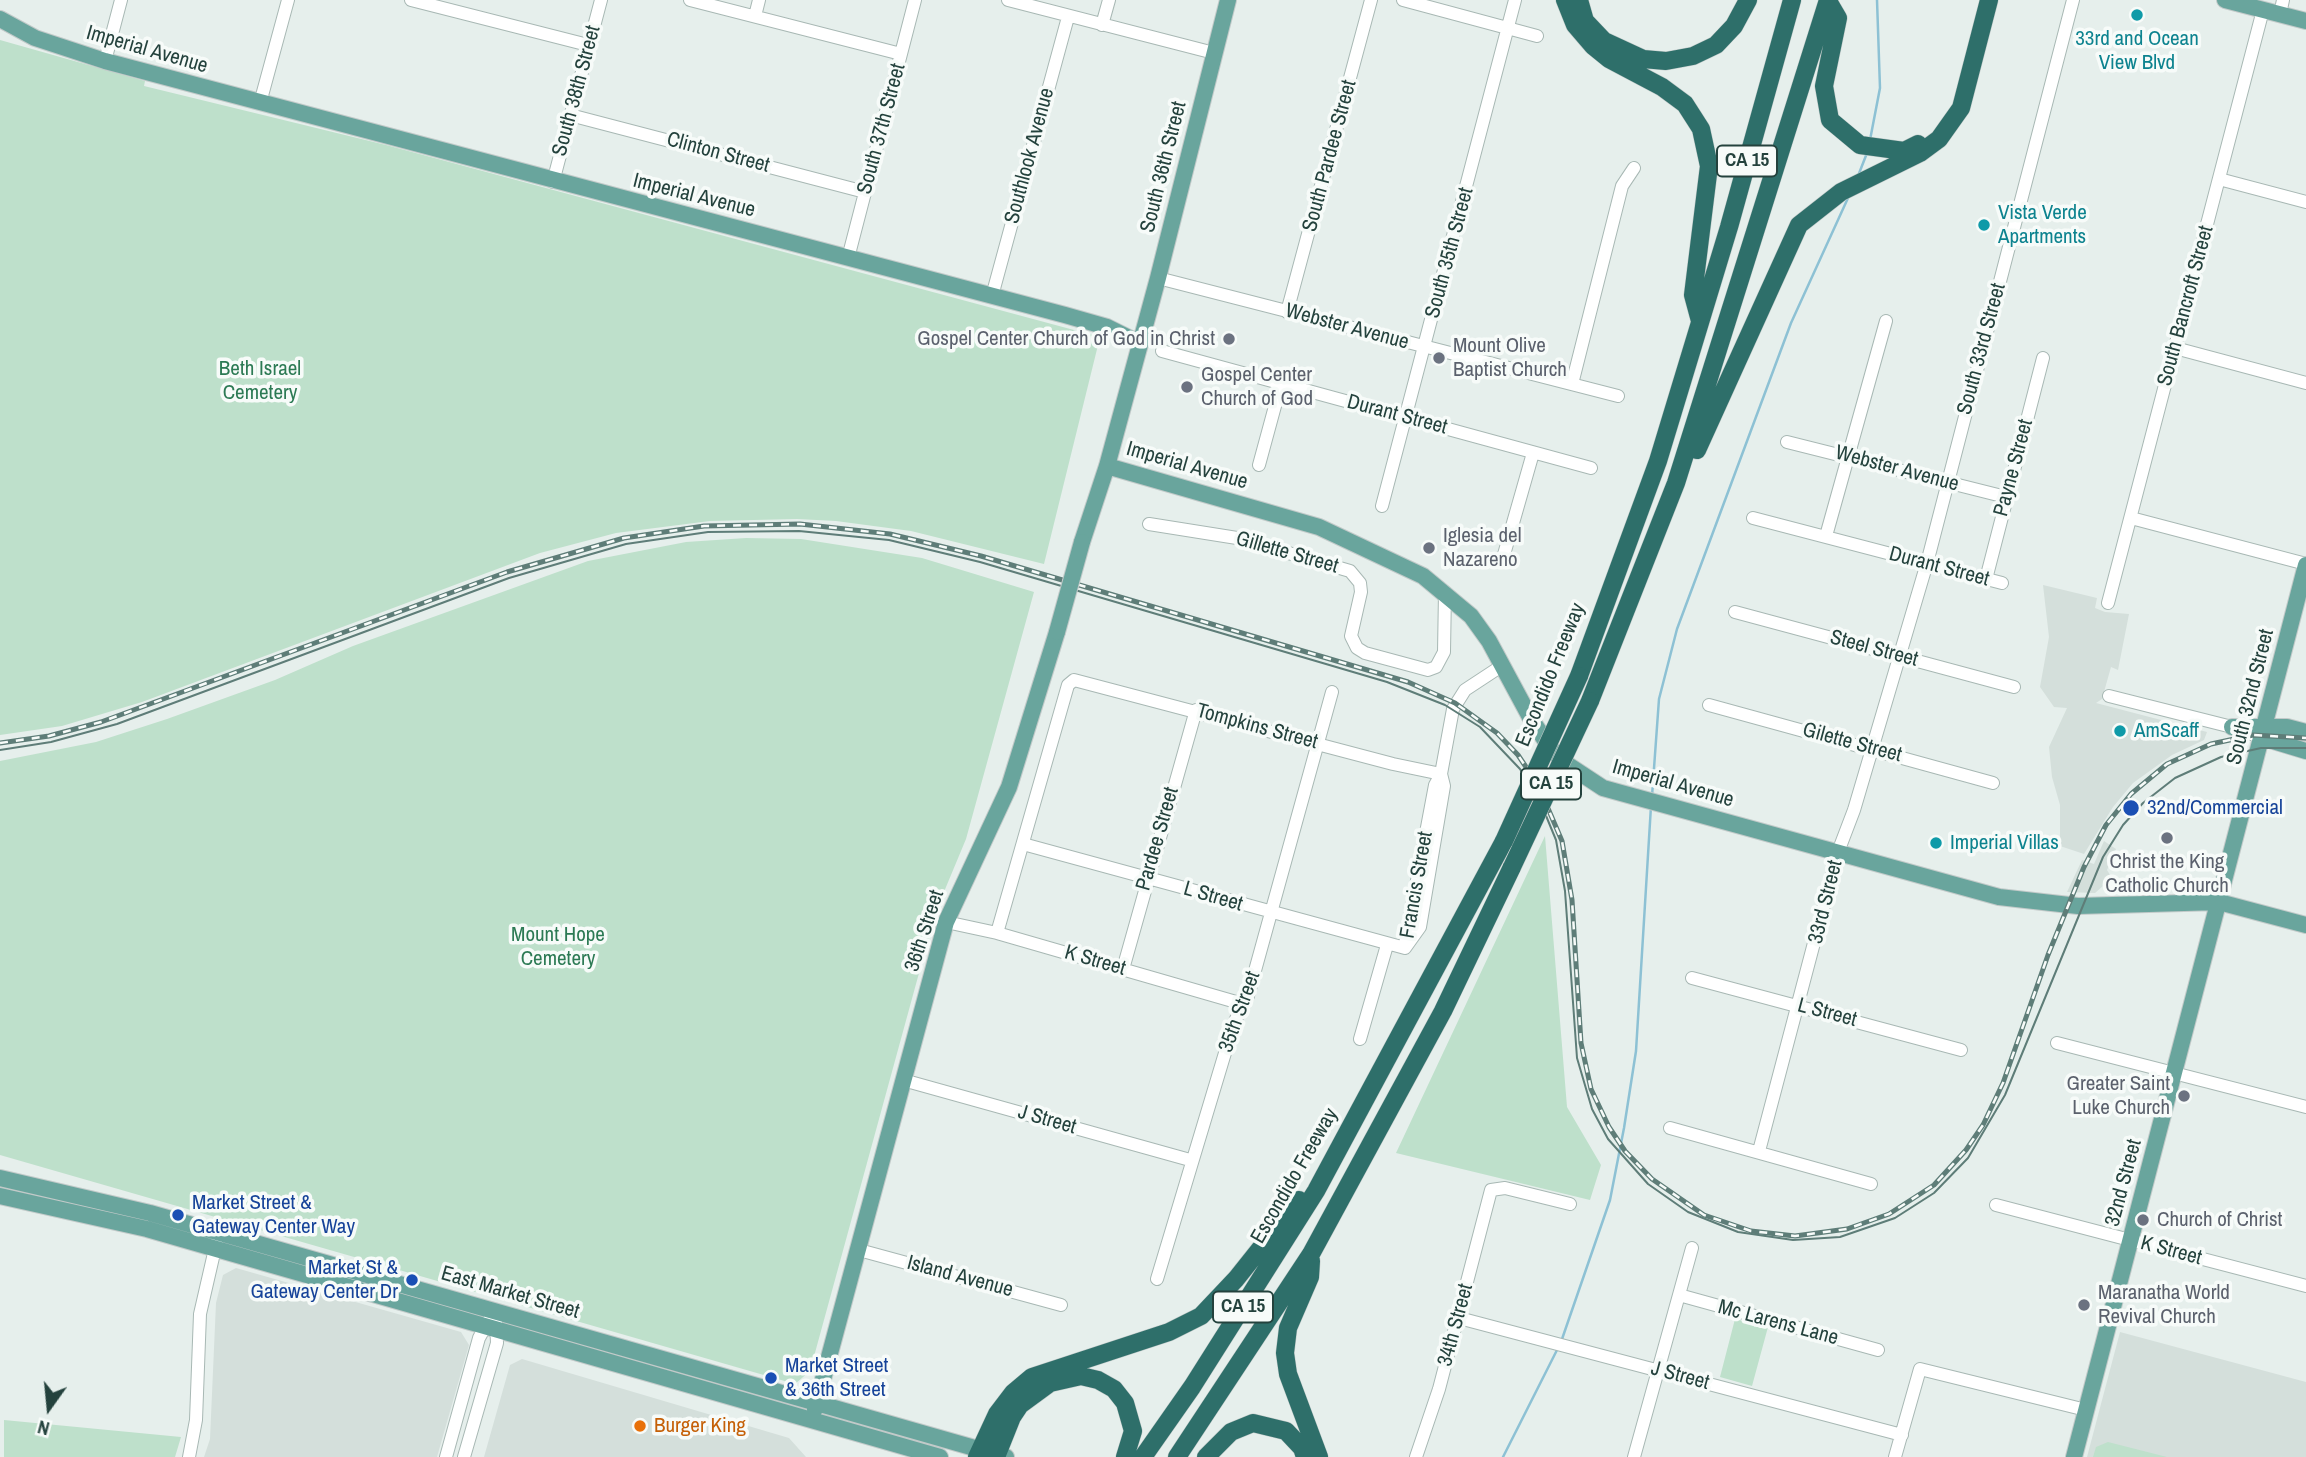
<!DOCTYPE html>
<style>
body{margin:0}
#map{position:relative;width:2306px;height:1457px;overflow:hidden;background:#e6efec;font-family:"Archivo Narrow",sans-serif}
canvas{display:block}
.north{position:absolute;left:14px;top:1373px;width:70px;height:70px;-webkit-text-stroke:5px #f7fbf9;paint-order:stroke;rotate:195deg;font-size:19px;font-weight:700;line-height:28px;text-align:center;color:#24423d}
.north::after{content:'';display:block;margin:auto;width:24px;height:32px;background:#24423d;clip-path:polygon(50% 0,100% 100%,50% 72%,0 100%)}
</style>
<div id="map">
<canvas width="2306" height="1457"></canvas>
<div class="north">N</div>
</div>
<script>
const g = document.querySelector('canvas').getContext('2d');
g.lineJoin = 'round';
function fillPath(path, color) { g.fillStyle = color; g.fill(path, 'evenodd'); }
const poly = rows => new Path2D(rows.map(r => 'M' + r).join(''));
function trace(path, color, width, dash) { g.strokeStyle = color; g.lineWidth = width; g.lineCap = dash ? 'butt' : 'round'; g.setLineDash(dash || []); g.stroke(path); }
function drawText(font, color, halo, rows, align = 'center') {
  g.font = font + ' "Archivo Narrow",sans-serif'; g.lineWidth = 7; g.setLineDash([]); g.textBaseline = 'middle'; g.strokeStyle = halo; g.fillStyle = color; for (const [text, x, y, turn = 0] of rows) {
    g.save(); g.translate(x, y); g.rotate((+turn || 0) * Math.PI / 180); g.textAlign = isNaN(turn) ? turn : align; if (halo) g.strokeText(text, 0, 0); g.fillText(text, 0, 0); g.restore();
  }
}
fillPath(poly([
 [2043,585,2097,598,2095,608,2105,612,2129,614,2118,670,2111,667,2102,699,2096,703,2207,732,2204,740,2172,755,2133,783,2113,807,2084,854,2060,846,2060,805,2052,777,2049,747,2067,708,2054,707,2040,687,2049,637],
 [2104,841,2116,849,2107,870,2112,878,2095,893,2067,892,2082,860,2094,864],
 [236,1268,461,1332,469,1345,437,1457,204,1457,210,1439,216,1303,223,1275],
 [2120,1332,2306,1382,2306,1457,2087,1457],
 [522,1359,789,1438,806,1457,484,1457,510,1365]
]), '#d4dfdb');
fillPath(poly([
 [0,40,145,81,144,86,386,145,1100,337,1044,564,911,531,836,521,797,519,710,521,616,533,540,553,142,702,62,726,0,735],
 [746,538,801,539,922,558,1034,592,966,839,936,911,810,1371,795,1384,0,1155,0,761,96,742,167,719,275,680,353,646,588,561,686,542],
 [1545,836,1567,1107,1601,1165,1590,1200,1396,1153],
 [1735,1319,1768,1327,1752,1386,1720,1377],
 [4,1420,181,1437,175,1457,4,1457],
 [2108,1442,2167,1457,2093,1457,2096,1447]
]), '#bee0cb');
trace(poly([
 [1870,140,1880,88,1877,0],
 [1858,176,1867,153],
 [1652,796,1659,699,1677,629,1791,323,1848,198],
 [1561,1342,1610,1200,1624,1128,1636,1051,1651,806],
 [1503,1457,1558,1348]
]), '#8dc1d4', 2.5);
const minor = poly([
 [411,0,588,45],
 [690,0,901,54],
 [1008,0,1214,53],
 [1403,0,1537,36],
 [2280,14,2283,0],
 [755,16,759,0],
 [1102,25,1109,0],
 [105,61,121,0],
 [260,103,288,0],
 [570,115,865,192],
 [2219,179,2306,202],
 [553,182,601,0],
 [848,258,915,0],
 [1158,278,1618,396],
 [992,296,1068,17],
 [1287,312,1371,0],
 [2175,348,2306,383],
 [1162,351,1591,468],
 [1572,384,1622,186,1634,168],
 [1787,442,2006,497],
 [1259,465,1281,384],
 [1382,506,1515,0],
 [1753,518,2002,583],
 [2131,518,2306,564],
 [1149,524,1237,538,1350,571,1360,583,1361,592,1351,636,1357,648,1365,653,1428,670,1436,667,1444,652,1445,592],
 [1826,536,1886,321],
 [1503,558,1533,453],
 [1986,579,2043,358],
 [2108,603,2263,10],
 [1735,612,2014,687],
 [2109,696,2232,727,2263,738],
 [1709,705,1993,783],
 [1023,844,1405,948],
 [946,922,997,933,1243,1004],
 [997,933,1068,685,1074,680,1393,764,1441,774],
 [1405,944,1435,785,1441,774],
 [1405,948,1420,927,1444,786,1441,774,1453,709,1465,690,1503,665],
 [1123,969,1196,710],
 [1692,978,1961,1050],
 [1360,1039,1387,945],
 [2057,1043,2306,1107],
 [903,1080,1190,1160],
 [1670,1128,1871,1184],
 [1759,1151,1838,852,1854,810,1927,563,2073,0],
 [1996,1205,2306,1286],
 [859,1250,1061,1305],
 [1157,1279,1234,1023,1248,996,1332,692],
 [1679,1295,1878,1350],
 [1459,1318,1902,1435],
 [189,1457,196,1420,200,1314,217,1240],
 [446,1457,479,1338,489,1320],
 [464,1457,497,1343,496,1322],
 [1416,1457,1439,1389,1491,1190,1505,1188,1570,1204],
 [1634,1457,1692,1248],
 [1895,1457,1920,1369,2086,1410]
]);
const major = poly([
 [2225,0,2306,21],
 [0,19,35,38,105,61,1065,315,1107,327,1139,343],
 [1107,466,1319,527,1423,576,1471,616,1489,641,1531,719,1551,749,1565,763,1603,788,1999,897,2078,906,2219,902,2306,925],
 [1082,542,1107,466,1158,278,1228,0],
 [2232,727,2287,727,2306,732],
 [2263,738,2306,751],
 [0,1178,150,1213,1006,1457],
 [0,1196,147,1229,940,1457],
 [815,1409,946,922,1009,787,1057,632],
 [2074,1457,2306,565]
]);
const highway = poly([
 [1565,0,1575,25,1593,46,1609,59,1662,87,1685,104,1701,129,1709,166,1693,295,1700,321],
 [1579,0,1585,21,1604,41,1643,59,1666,61,1693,56,1716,45,1734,26,1748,0],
 [1828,1,1838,18,1824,86,1830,120,1860,145,1904,151,1918,144],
 [1697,450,1799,225,1841,192,1920,153,1939,139,1961,108,1989,0],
 [1579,676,1658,461,1729,227,1792,0],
 [1590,701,1676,483,1828,0],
 [1311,1261,1310,1277,1288,1328,1285,1353,1288,1374,1319,1457],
 [977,1457,997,1414,1013,1393,1032,1377,1169,1332,1201,1316,1236,1279,1299,1200],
 [996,1457,1012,1417,1020,1405,1050,1383,1081,1376,1098,1380,1114,1389,1125,1403,1133,1431,1125,1457],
 [1143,1457,1192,1387,1316,1191,1504,841],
 [1177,1457,1311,1254,1443,1011,1512,867],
 [1206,1457,1231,1432,1253,1423,1286,1431,1302,1448,1305,1457]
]);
trace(minor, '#a8b8b4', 14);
trace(major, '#c2cac9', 18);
trace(highway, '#c2cac9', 19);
trace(minor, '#fff', 12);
trace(major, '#69a59d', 16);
trace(highway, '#2e6f6a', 18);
trace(poly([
 [0,750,51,742,117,724,509,578,626,544,708,532,799,531,889,540,980,562,1387,682,1445,705,1480,727,1520,769,1542,806,1556,840,1565,891,1577,1058,1592,1109,1608,1139,1648,1184,1688,1212,1738,1232,1793,1240,1840,1237,1895,1218,1934,1193,1968,1158,2005,1095,2103,857,2123,825,2143,803,2175,778,2221,757,2261,748,2306,748]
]), '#5e7d78', 2);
const rail = poly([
 [0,743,49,736,101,722,507,572,624,538,704,526,800,524,890,534,981,556,1408,682,1455,703,1497,733,1518,755,1538,785,1562,841,1572,900,1581,1043,1591,1089,1609,1127,1625,1151,1652,1179,1704,1215,1751,1231,1795,1236,1847,1229,1889,1214,1934,1185,1966,1150,1983,1125,2003,1083,2048,955,2084,867,2106,825,2131,794,2167,764,2211,744,2253,735,2306,738]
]);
trace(rail, '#5e7d78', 5);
trace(rail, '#f7fbf9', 2.5, [8]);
const majorBridge = poly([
 [1057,632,1082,542]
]);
const highwayBridge = poly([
 [1504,841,1579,676],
 [1512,867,1590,701]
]);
trace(majorBridge, '#c2cac9', 18, []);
trace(highwayBridge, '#c2cac9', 19, []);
trace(majorBridge, '#69a59d', 16);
trace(highwayBridge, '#2e6f6a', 18);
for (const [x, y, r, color] of [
 [2137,15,7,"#0f9aa8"],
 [1984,225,7,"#0f9aa8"],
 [1229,339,7,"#6b7280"],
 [1439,358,7,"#6b7280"],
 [1187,387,7,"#6b7280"],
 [1429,548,7,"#6b7280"],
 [2120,731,7,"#0f9aa8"],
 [2131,808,9,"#1a4fb4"],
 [2167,838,7,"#6b7280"],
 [1936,843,7,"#0f9aa8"],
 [2184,1096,7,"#6b7280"],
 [178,1215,7,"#1a4fb4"],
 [2143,1220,7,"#6b7280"],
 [412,1280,7,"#1a4fb4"],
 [2084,1305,7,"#6b7280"],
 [771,1378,7,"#1a4fb4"],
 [640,1426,7,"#e8710a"]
]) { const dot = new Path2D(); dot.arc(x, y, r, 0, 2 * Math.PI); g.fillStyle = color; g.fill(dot); trace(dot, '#f7fbf9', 2.5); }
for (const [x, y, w] of [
 [1747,161,60],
 [1551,784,60],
 [1243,1307,60]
]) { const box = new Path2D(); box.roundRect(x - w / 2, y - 15.5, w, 31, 5); g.fillStyle = '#f7fbf9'; g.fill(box); trace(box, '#24423d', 2); }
drawText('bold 19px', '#24423d', null, [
 ["CA 15",1747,161],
 ["CA 15",1551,784],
 ["CA 15",1243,1307]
]);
drawText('21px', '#0d838f', '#f7fbf9', [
 ["33rd and Ocean",2137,39,"center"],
 ["View Blvd",2137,63,"center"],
 ["Vista Verde",1998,213],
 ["Apartments",1998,237],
 ["AmScaff",2134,731],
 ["Imperial Villas",1950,843]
], 'left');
drawText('21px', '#24423d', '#f7fbf9', [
 ["Imperial Avenue",147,50,16],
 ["South 38th Street",577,91,-75],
 ["South 37th Street",882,129,-75],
 ["Clinton Street",718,153,15],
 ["Southlook Avenue",1030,156,-75],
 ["South Pardee Street",1330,156,-75],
 ["South 36th Street",1164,167,-76],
 ["Imperial Avenue",694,196,14],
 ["South 35th Street",1450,253,-75],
 ["South Bancroft Street",2186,306,-75],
 ["Webster Avenue",1347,327,15],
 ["South 33rd Street",1982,349,-75],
 ["Durant Street",1397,415,15],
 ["Imperial Avenue",1187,466,16],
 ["Payne Street",2014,468,-75],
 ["Webster Avenue",1897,469,15],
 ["Gillette Street",1287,553,16],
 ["Durant Street",1939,567,15],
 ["Steel Street",1874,649,15],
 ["Escondido Freeway",1551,675,-68],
 ["South 32nd Street",2251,697,-76],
 ["Tompkins Street",1257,727,15],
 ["Gilette Street",1852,743,15],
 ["Imperial Avenue",1673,784,16],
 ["Pardee Street",1158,839,-74],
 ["Francis Street",1417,885,-80],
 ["L Street",1213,897,16],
 ["33rd Street",1826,902,-76],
 ["36th Street",925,931,-72],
 ["K Street",1095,961,16],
 ["35th Street",1240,1012,-70],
 ["L Street",1827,1013,15],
 ["J Street",1047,1120,16],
 ["Escondido Freeway",1295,1176,-60],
 ["32nd Street",2124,1183,-75],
 ["K Street",2171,1251,15],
 ["Island Avenue",960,1277,15],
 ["East Market Street",510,1293,16],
 ["Mc Larens Lane",1778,1323,15],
 ["34th Street",1456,1325,-75],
 ["J Street",1680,1376,15]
]);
drawText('21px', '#5b616d', '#f7fbf9', [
 ["Gospel Center Church of God in Christ",1215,339,"right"],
 ["Mount Olive",1453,346],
 ["Baptist Church",1453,370],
 ["Gospel Center",1201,375],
 ["Church of God",1201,399],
 ["Iglesia del",1443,536],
 ["Nazareno",1443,560],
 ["Christ the King",2167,862,"center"],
 ["Catholic Church",2167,886,"center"],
 ["Greater Saint",2170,1084,"right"],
 ["Luke Church",2170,1108,"right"],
 ["Church of Christ",2157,1220],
 ["Maranatha World",2098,1293],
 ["Revival Church",2098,1317]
], 'left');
drawText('21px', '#2c7a54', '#f7fbf9', [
 ["Beth Israel",260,369],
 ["Cemetery",260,393],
 ["Mount Hope",558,935],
 ["Cemetery",558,959]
]);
drawText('21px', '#164399', '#f7fbf9', [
 ["32nd/Commercial",2147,808],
 ["Market Street &",192,1203],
 ["Gateway Center Way",192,1227],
 ["Market St &",398,1268,"right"],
 ["Gateway Center Dr",398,1292,"right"],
 ["Market Street",785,1366],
 ["& 36th Street",785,1390]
], 'left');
drawText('21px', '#c56008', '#f7fbf9', [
 ["Burger King",654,1426]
], 'left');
</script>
